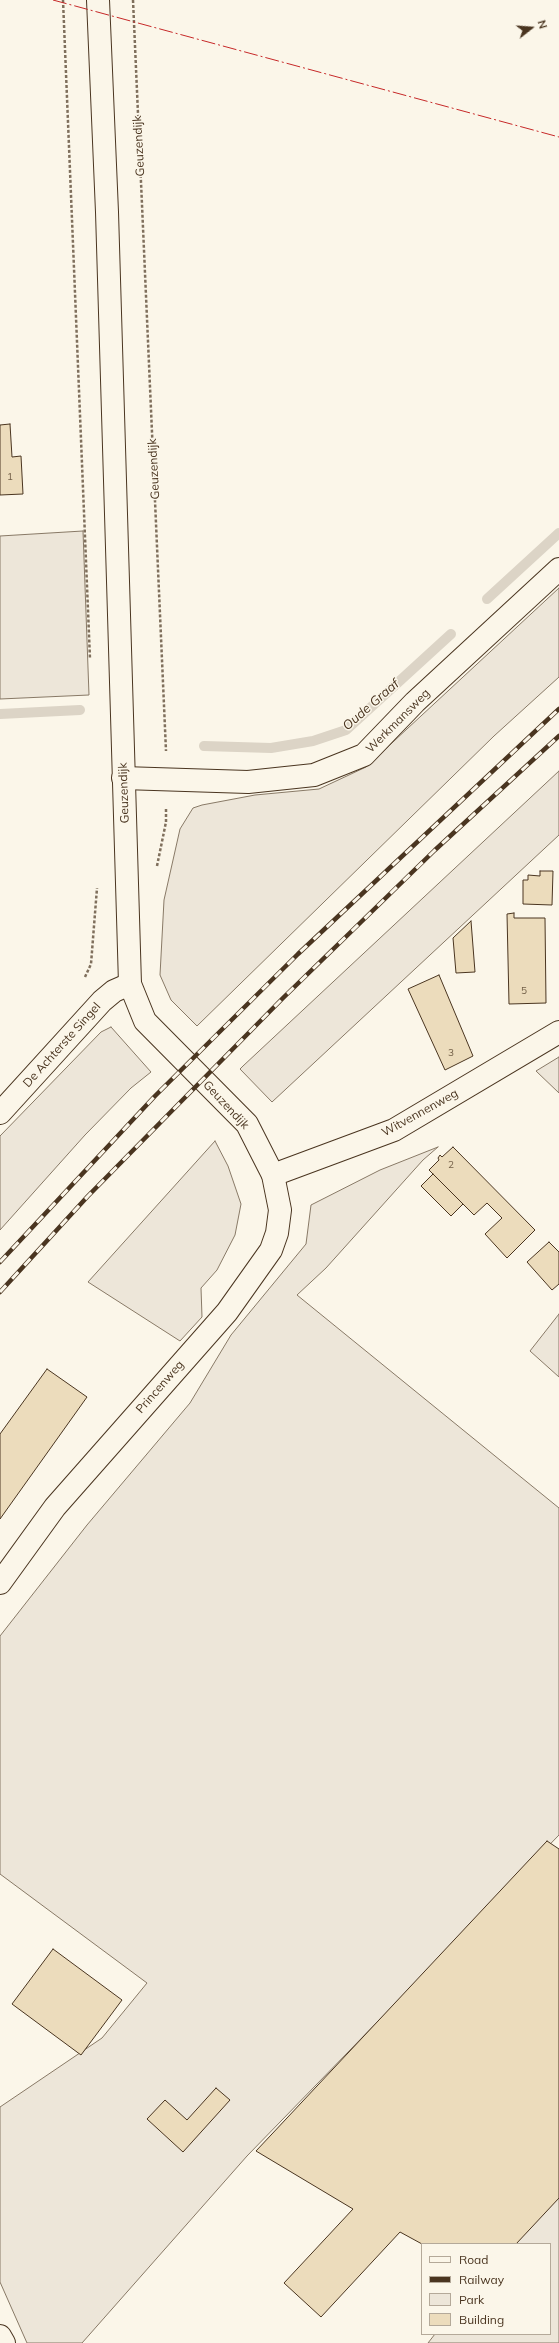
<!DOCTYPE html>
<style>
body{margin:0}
#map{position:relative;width:559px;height:2343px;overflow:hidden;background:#fbf6e9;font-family:Mulish,sans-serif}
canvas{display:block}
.legend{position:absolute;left:421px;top:2243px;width:130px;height:92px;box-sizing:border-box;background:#fbf6e9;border:1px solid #b4a999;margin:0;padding:5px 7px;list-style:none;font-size:12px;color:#4a3520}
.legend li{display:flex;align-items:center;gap:8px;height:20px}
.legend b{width:20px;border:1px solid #b4a999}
.north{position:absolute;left:511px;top:8px;width:40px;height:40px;-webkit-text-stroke:3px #fbf6e9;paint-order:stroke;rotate:73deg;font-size:11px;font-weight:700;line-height:16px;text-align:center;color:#4a3520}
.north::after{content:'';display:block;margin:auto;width:14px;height:18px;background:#4a3520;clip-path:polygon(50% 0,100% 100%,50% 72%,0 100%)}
</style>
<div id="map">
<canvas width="559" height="2343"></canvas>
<ul class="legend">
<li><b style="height:5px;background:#fbf6e9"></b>Road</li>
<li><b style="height:5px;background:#4a3520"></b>Railway</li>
<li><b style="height:11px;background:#ede6d9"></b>Park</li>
<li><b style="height:11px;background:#ecdcbc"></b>Building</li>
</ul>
<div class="north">N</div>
</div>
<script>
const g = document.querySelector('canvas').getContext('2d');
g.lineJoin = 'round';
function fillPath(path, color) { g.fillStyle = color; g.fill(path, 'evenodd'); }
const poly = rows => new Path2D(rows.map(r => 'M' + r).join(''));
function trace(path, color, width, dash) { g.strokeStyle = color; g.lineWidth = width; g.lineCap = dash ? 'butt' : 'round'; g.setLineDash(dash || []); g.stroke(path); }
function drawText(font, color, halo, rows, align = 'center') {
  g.font = font + ' Mulish,sans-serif'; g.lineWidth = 3; g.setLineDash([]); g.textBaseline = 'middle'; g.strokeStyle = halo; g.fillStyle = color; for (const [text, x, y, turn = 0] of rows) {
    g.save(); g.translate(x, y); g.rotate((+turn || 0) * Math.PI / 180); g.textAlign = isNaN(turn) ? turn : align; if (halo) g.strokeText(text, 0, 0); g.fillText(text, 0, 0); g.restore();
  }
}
const green = poly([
 [83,531,89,695,0,699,0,536,83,531],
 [559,588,559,677,494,736,197,1026,171,1000,160,975,164,900,180,829,193,808,202,805,255,795,319,789,366,767,559,588],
 [559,771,559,835,272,1102,240,1069,243,1066,559,771],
 [111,1027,151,1072,131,1088,85,1135,0,1230,0,1136,101,1032,111,1027],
 [559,1057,559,1093,536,1071,559,1057],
 [215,1141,228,1166,241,1204,235,1235,217,1270,201,1288,202,1317,180,1341,88,1282,215,1141],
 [438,1147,423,1160,326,1268,297,1295,559,1508,559,1835,247,2156,82,2343,27,2343,0,2282,0,2107,102,2038,147,1983,0,1874,0,1636,87,1525,190,1403,231,1335,306,1244,311,1205,380,1170,438,1147],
 [559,1314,559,1377,530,1351,559,1314],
 [559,2194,559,2343,428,2343,435,2334,550,2334,550,2244,511,2244,559,2194]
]);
fillPath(green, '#ede6d9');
trace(green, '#887966', 1);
trace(poly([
 [487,599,559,533],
 [0,714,80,710],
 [204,746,271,748,313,741,346,730,451,634]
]), '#dcd4c6', 10);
const building = poly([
 [10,424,12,457,21,456,23,494,0,495,0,425,10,424],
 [540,871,553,871,552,905,523,904,523,880,528,880,528,875,540,876,540,871],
 [514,913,514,918,545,918,546,1003,509,1004,507,914,514,913],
 [471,921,475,972,456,973,453,938,471,921],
 [439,975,473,1056,445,1070,408,989,439,975],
 [453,1147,535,1230,507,1258,485,1234,502,1218,487,1203,474,1215,429,1170,439,1160,438,1158,440,1155,442,1157,453,1147],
 [433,1174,463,1204,451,1216,421,1186,433,1174],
 [549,1242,559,1252,559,1284,552,1290,527,1262,549,1242],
 [47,1369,87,1397,0,1519,0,1434,47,1369],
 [547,1841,559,1849,559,2198,516,2244,422,2244,400,2232,321,2317,284,2283,353,2209,256,2151,547,1841],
 [53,1949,122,2000,81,2055,12,2004,53,1949],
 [216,2088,230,2100,183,2152,147,2119,165,2100,187,2120,216,2088]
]);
fillPath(building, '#ecdcbc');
trace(building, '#4a3520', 1);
const street = poly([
 [123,778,248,782,314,775,364,755,415,702,559,569],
 [0,1113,102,1001,114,991,130,984],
 [273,1175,394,1130,559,1032]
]);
const secondary = poly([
 [0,1583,55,1507,227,1312,271,1250,277,1233,280,1210,273,1175,247,1124,145,1021,130,984,107,212,98,0],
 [0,2336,4,2343]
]);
trace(street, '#4a3520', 24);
trace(secondary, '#4a3520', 24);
trace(poly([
 [63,0,90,659],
 [133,0,166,751],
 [157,866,166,822,166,808],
 [85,977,91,964,97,888]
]), '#7f6f5c', 2.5, [3, 2]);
trace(street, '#fbf6e9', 22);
trace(secondary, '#fbf6e9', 22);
const rail = poly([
 [0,1262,155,1096,298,954,559,709],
 [0,1292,88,1196,283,998,435,850,559,736]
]);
trace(rail, '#4a3520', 4.5);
trace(rail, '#fbf6e9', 3, [9]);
trace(poly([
 [53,0,559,137]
]), '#c62828', 1, [14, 3, 2, 3]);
drawText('10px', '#725f47', null, [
 ["1",10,477],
 ["5",524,991],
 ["3",451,1053],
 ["2",451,1165]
]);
drawText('12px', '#4a3520', '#fbf6e9', [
 ["Geuzendijk",139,146,-93],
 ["Geuzendijk",154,469,-93],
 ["Werkmansweg",398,721,-45],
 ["Geuzendijk",124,793,-92],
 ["De Achterste Singel",62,1045,-48],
 ["Geuzendijk",226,1105,47],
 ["Witvennenweg",420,1113,-29],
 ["Princenweg",160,1387,-49]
]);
drawText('italic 13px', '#4a3520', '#fbf6e9', [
 ["Oude Graaf",371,705,-41]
]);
</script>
